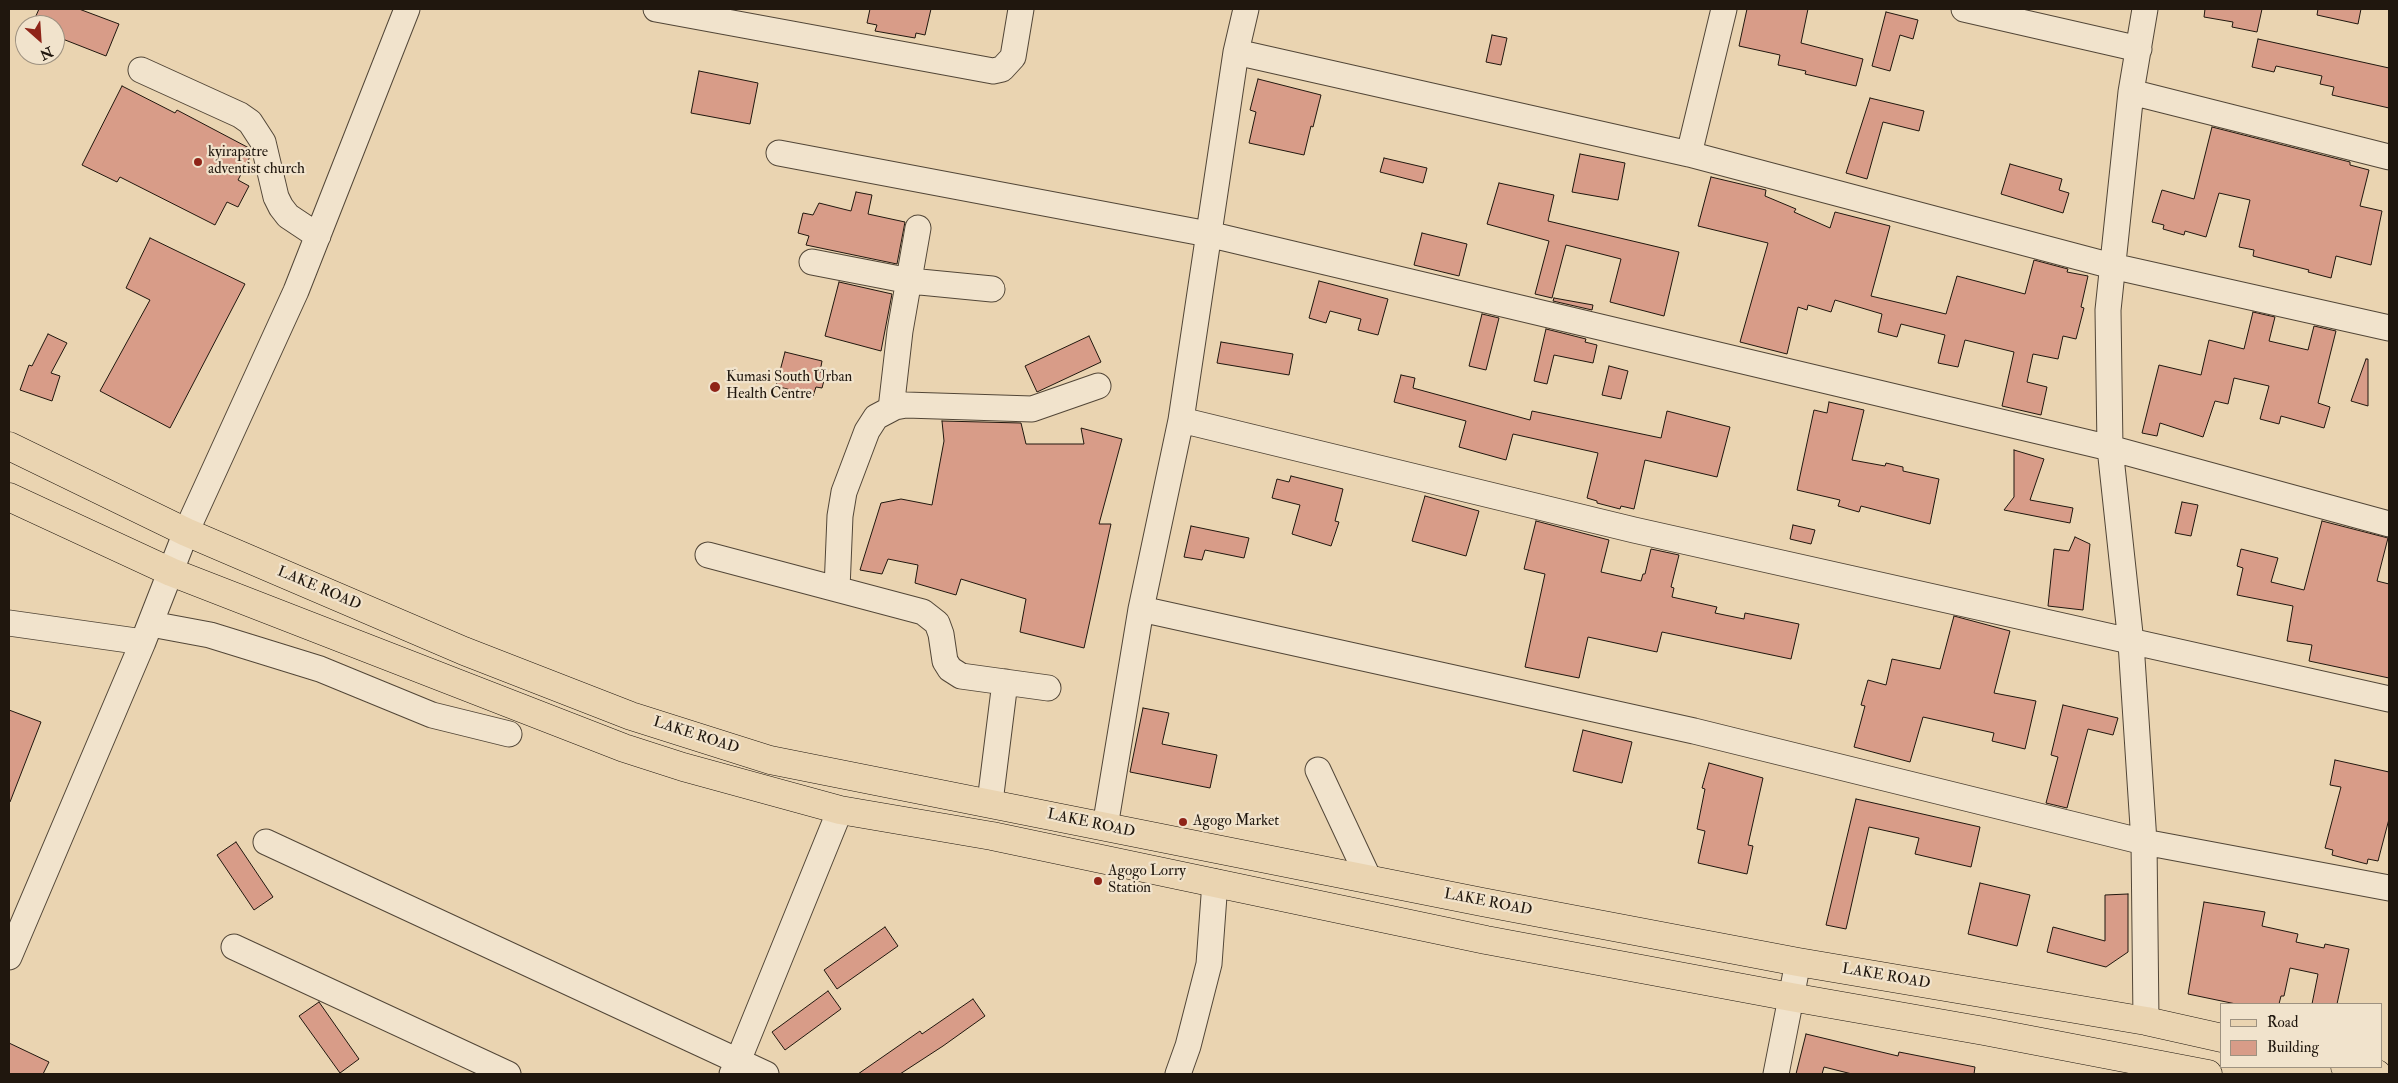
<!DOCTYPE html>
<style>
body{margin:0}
#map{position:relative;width:2398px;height:1083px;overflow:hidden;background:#ead4b1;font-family:"IM FELL Double Pica",serif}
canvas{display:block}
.frame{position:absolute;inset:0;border:10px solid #20170e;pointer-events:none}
.legend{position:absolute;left:2220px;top:1003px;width:162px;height:65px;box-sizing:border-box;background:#f1e3cc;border:1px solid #9d9180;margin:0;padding:6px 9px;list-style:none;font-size:15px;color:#20170e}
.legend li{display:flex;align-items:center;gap:10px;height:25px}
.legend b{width:25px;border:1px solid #9d9180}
.north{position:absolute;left:15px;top:15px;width:50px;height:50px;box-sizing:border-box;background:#f1e3cc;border:1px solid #9d9180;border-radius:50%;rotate:154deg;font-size:14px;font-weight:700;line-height:20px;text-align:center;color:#20170e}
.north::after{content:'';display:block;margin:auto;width:18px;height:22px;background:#8f2418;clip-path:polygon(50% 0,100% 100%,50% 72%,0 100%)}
</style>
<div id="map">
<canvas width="2398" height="1083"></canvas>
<div class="frame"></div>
<ul class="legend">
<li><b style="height:6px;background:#ead4b1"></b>Road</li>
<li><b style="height:14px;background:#d89c88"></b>Building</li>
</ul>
<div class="north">N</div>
</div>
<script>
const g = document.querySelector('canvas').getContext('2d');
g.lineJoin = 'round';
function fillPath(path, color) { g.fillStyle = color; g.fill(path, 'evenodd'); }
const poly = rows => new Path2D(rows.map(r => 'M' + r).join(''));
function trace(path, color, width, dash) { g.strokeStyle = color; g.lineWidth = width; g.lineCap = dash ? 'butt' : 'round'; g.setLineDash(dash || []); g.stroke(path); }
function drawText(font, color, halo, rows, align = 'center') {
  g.font = font + ' "IM FELL Double Pica",serif'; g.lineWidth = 4.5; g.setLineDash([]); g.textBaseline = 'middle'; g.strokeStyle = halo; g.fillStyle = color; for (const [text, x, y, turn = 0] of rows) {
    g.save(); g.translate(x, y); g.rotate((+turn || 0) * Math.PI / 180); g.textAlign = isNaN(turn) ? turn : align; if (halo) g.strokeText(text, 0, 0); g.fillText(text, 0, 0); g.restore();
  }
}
const building = poly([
 [39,9,79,9,119,24,106,56,55,36,55,25,32,25,39,9],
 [870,9,931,9,925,35,916,33,915,38,875,31,877,25,867,23,870,9],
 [1747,9,1808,9,1801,43,1863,59,1856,86,1805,74,1806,71,1778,65,1780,55,1739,46,1747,9],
 [2205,9,2262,9,2257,32,2232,27,2233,22,2204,17,2205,9],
 [2318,9,2361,9,2358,24,2317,15,2318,9],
 [1886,12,1918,20,1913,39,1900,35,1890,71,1872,66,1886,12],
 [1492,35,1507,38,1501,65,1486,62,1492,35],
 [2258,39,2389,68,2389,108,2332,95,2334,87,2320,84,2322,76,2276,66,2274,72,2252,67,2258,39],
 [699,71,758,83,750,124,691,113,699,71],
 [1258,79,1321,95,1313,127,1311,126,1304,155,1249,143,1256,112,1250,110,1258,79],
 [122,86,175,113,177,110,249,148,251,155,238,180,249,186,238,207,227,202,215,225,120,177,117,182,82,165,122,86],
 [1870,98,1924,111,1919,131,1883,122,1867,179,1846,173,1870,98],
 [2212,127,2350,162,2350,165,2369,170,2360,206,2382,211,2371,265,2336,256,2331,278,2308,272,2309,270,2253,256,2254,250,2239,247,2250,200,2219,193,2206,237,2185,231,2184,235,2163,229,2164,225,2152,222,2162,190,2194,199,2212,127],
 [1580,154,1625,163,1618,200,1572,192,1580,154],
 [1384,158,1427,168,1423,183,1380,172,1384,158],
 [2010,164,2062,179,2059,190,2069,193,2063,213,2001,194,2010,164],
 [1711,177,1766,190,1765,196,1796,209,1794,212,1830,228,1835,212,1890,226,1871,296,1946,314,1957,276,2025,294,2034,260,2068,269,2067,272,2088,276,2081,307,2084,308,2076,339,2063,336,2058,359,2033,354,2027,382,2047,387,2041,415,2002,406,2014,352,1965,340,1958,367,1938,363,1945,335,1901,324,1897,337,1878,332,1882,314,1835,300,1831,312,1808,305,1807,310,1798,307,1787,354,1740,342,1768,243,1698,226,1711,177],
 [1499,183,1554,195,1548,221,1679,252,1664,316,1610,302,1621,259,1566,245,1552,298,1535,294,1549,241,1487,224,1499,183],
 [856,192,872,195,868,214,905,222,897,264,806,245,809,236,798,233,803,213,813,215,819,203,851,211,856,192],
 [1422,233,1467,244,1459,276,1414,265,1422,233],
 [150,238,245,284,170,428,100,391,150,300,126,288,150,238],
 [1319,281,1388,299,1378,335,1358,330,1361,319,1330,311,1326,323,1309,318,1319,281],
 [839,282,892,294,881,351,825,336,839,282],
 [1554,298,1593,305,1592,310,1553,301,1554,298],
 [2253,312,2275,317,2269,341,2308,350,2314,326,2336,331,2318,403,2330,407,2324,428,2281,416,2279,424,2260,419,2269,386,2234,378,2228,404,2215,401,2203,437,2160,423,2157,436,2142,433,2159,365,2201,375,2209,340,2244,349,2253,312],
 [1482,314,1499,318,1486,370,1469,366,1482,314],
 [1546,329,1586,339,1585,342,1597,345,1593,363,1554,355,1547,384,1534,381,1546,329],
 [48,334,67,343,51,373,60,376,52,401,20,390,29,365,32,366,48,334],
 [1089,336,1101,362,1037,392,1025,366,1089,336],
 [1221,342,1293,354,1289,375,1217,363,1221,342],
 [785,352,822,361,820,372,826,373,822,388,816,387,813,396,776,386,785,352],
 [2366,359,2368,359,2368,406,2351,401,2366,359],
 [1609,366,1628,371,1621,399,1602,395,1609,366],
 [1401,375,1415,378,1413,388,1530,420,1532,411,1661,438,1667,411,1730,427,1717,477,1645,460,1634,509,1621,506,1620,509,1597,503,1597,501,1587,498,1598,453,1513,434,1506,460,1459,447,1466,421,1394,402,1401,375],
 [1829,402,1864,410,1852,460,1885,466,1886,463,1903,467,1903,471,1939,479,1930,524,1861,506,1859,512,1838,506,1840,500,1797,490,1814,410,1827,413,1829,402],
 [942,421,1021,423,1026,444,1084,444,1081,428,1122,439,1099,524,1111,524,1084,648,1020,632,1026,599,961,579,956,595,915,583,918,565,888,559,882,574,860,570,881,503,901,499,932,505,944,441,942,421],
 [2014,450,2044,459,2030,500,2073,508,2070,523,2004,510,2014,497,2014,450],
 [1291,476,1343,489,1335,521,1339,522,1331,546,1292,534,1300,505,1272,498,1277,479,1289,482,1291,476],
 [1425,496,1479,511,1466,556,1412,541,1425,496],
 [2182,502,2198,505,2191,536,2175,533,2182,502],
 [1536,521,1609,540,1601,572,1641,581,1643,574,1645,574,1651,549,1679,555,1671,587,1674,588,1672,597,1717,607,1715,613,1744,619,1745,613,1799,624,1791,659,1662,632,1657,652,1588,637,1579,678,1525,667,1545,574,1524,569,1536,521],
 [2322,521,2388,538,2377,581,2389,584,2389,678,2309,661,2312,645,2287,641,2293,606,2237,595,2243,568,2237,566,2241,549,2278,558,2271,582,2304,590,2322,521],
 [1793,525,1815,530,1811,544,1790,539,1793,525],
 [1191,526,1249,538,1244,558,1205,550,1202,560,1184,557,1191,526],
 [2075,537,2090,544,2083,610,2048,606,2054,549,2069,551,2075,537],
 [1954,616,2010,631,1994,693,2036,701,2025,749,1992,741,1994,733,1923,717,1910,762,1854,747,1865,706,1861,705,1868,680,1886,685,1892,659,1940,669,1954,616],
 [2063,705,2118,718,2113,735,2088,729,2067,808,2046,803,2058,757,2051,755,2063,705],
 [1143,708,1169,713,1162,744,1217,755,1210,788,1130,772,1143,708],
 [9,710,41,722,10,802,9,801,9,710],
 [1583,730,1632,742,1622,783,1573,771,1583,730],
 [2335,760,2389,772,2389,819,2378,861,2368,859,2367,864,2332,855,2333,850,2325,848,2341,787,2330,785,2335,760],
 [1709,763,1763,778,1748,845,1753,846,1747,874,1698,863,1705,831,1697,829,1705,789,1702,788,1709,763],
 [1856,799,1980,827,1971,867,1915,854,1919,838,1869,827,1846,929,1826,925,1856,799],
 [236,842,273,897,254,910,217,855,236,842],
 [1980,883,2030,895,2017,946,1968,934,1980,883],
 [2128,894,2128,952,2106,967,2047,952,2053,927,2105,941,2105,895,2128,894],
 [2204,902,2265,912,2262,926,2298,934,2296,942,2324,948,2325,944,2349,949,2337,1004,2312,1004,2318,974,2290,968,2284,996,2281,996,2279,1004,2236,1004,2188,994,2204,902],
 [885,927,898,946,837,989,824,970,885,927],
 [828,991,841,1009,785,1050,772,1032,828,991],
 [973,999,985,1016,943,1046,900,1074,858,1074,920,1031,922,1034,973,999],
 [319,1002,359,1059,340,1073,299,1016,319,1002],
 [1806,1034,1898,1056,1899,1052,1975,1067,1974,1074,1852,1074,1824,1067,1822,1074,1796,1074,1806,1034],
 [9,1043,49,1062,43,1074,9,1074,9,1043]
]);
fillPath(building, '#d89c88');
trace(building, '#20170e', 1);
const minor = poly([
 [656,9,993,71,1002,69,1013,57,1021,9],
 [1964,9,2139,49],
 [2145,9,2131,92,2108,310,2110,448,2131,643,2144,842,2146,1021],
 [1236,52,1689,154,2112,266,2389,328],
 [141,70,240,115,250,122,263,142,276,197,281,207,288,216,318,236],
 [2131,92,2389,157],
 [779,153,1208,234,2110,448,2389,524],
 [1689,154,1724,9],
 [812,262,910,281,992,289],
 [891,409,900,331,918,228],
 [1181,420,1634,530,2389,699],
 [708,555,923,612,937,623,941,634,945,661,950,669,961,676,1048,688],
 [837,589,840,516,844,492,867,431,876,417,895,407,906,405,1032,409,1098,386],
 [1141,609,1694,731,2144,842,2389,888],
 [9,623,143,642],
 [151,624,210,635,320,669,432,715,509,734],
 [1318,770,1369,879],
 [990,802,1005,682],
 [1105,827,1141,609,1181,420,1236,52,1246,9],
 [266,842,738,1061,732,1074],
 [234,947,508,1074],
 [9,957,143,642,186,532,296,291,407,9],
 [766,1074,738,1061,840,810],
 [1178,1074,1188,1046,1209,964,1215,882],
 [1776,1074,1798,962]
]);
const major = poly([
 [9,446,186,532,464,651,631,716,770,760,1482,902,1798,962,2146,1021,2222,1038],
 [9,497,171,572,624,748,683,767,840,810,992,836,1486,940,1791,997,1984,1031,2208,1074],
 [2345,1067,2377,1074]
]);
trace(minor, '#524637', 27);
trace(major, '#20170e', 29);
trace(minor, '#f1e3cc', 25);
trace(major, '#ead4b1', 28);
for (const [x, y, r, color] of [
 [198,162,5,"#8f2418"],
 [715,387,6,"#8f2418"],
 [1183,822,5,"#8f2418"],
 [1098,881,5,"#8f2418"]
]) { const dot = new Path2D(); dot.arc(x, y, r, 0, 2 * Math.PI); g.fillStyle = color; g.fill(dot); trace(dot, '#f1e3cc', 2); }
drawText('15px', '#20170e', '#f1e3cc', [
 ["kyirapatre",208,153],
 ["adventist church",208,170],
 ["Kumasi South Urban",726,378],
 ["Health Centre",726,395],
 ["Agogo Market",1193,822],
 ["Agogo Lorry",1108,872],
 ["Station",1108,889]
], 'left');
drawText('15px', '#20170e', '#f1e3cc', [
 ["LAKE ROAD",319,589,23],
 ["LAKE ROAD",696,736,18],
 ["LAKE ROAD",1091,824,12],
 ["LAKE ROAD",1488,903,11],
 ["LAKE ROAD",1886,977,10]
]);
</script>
